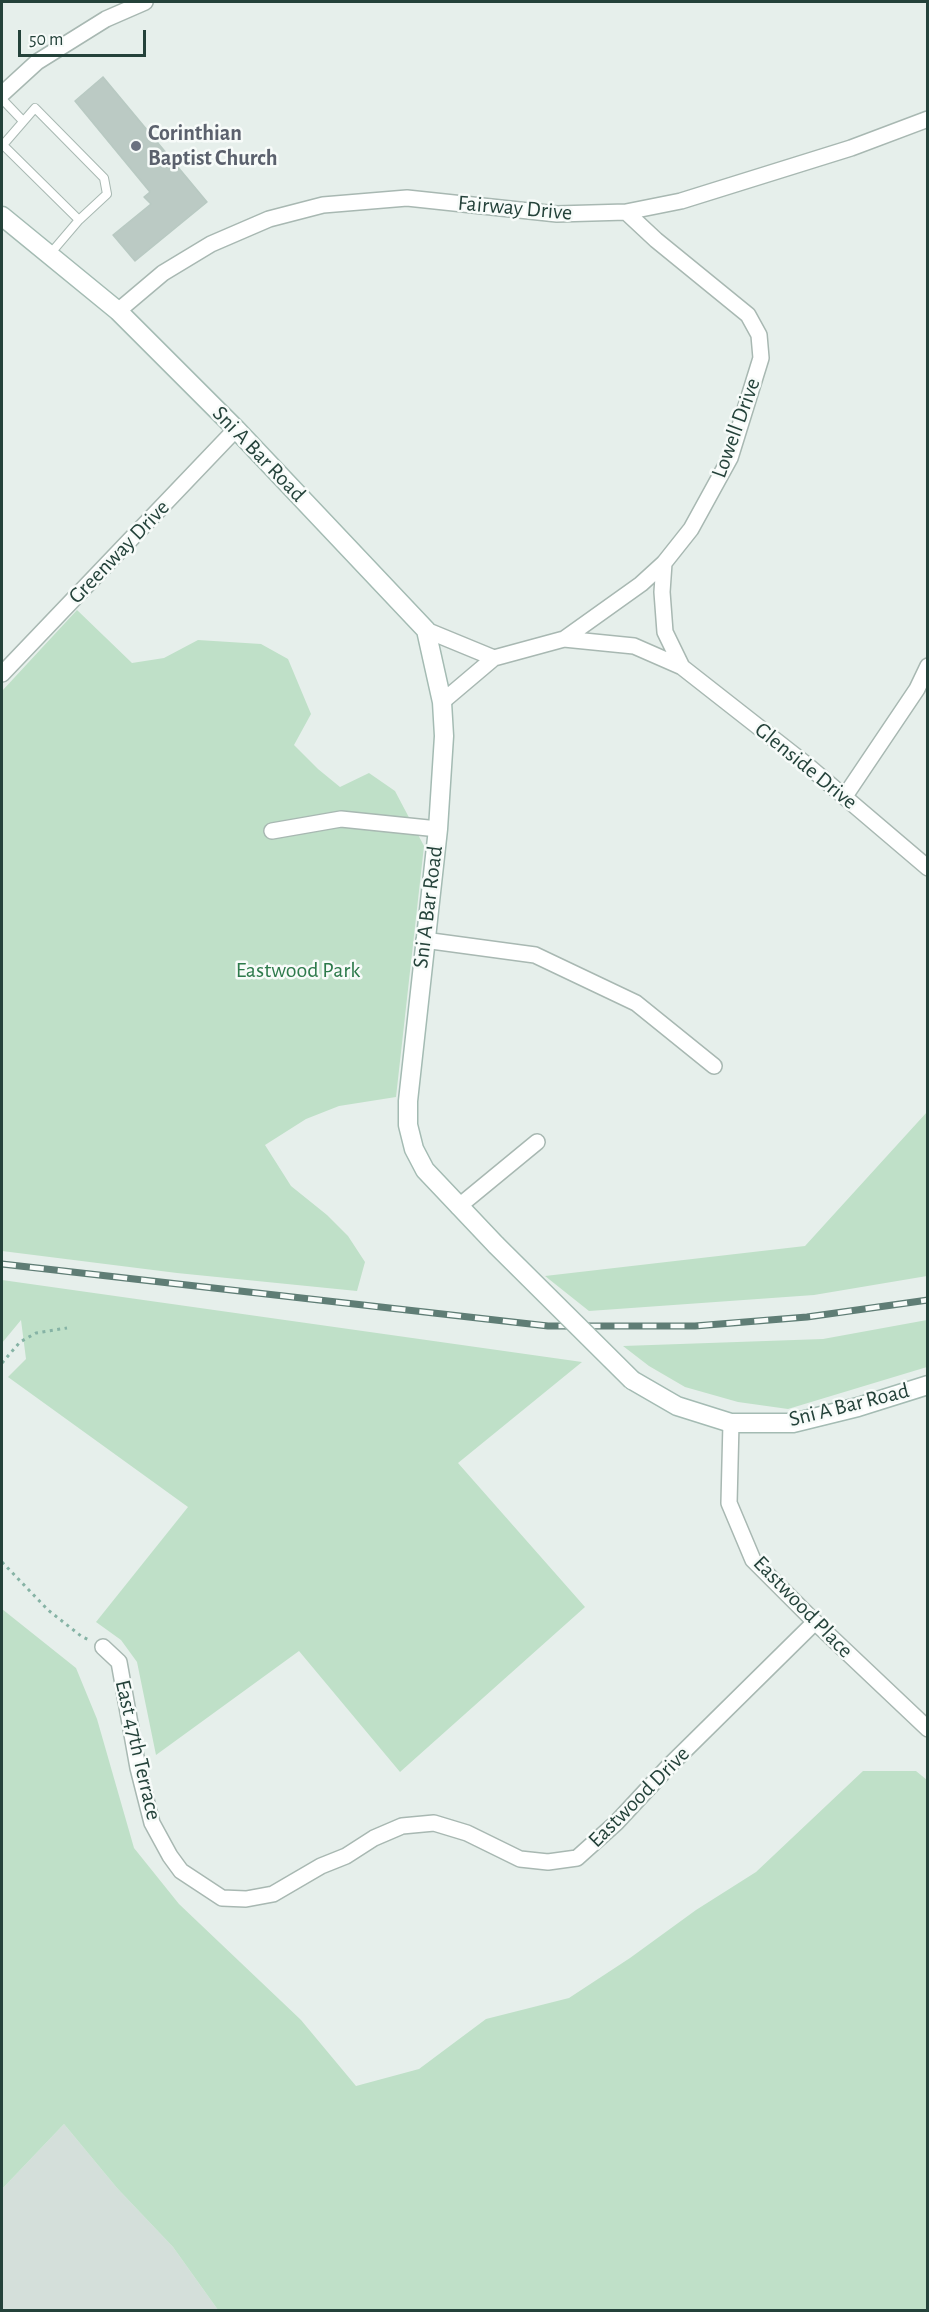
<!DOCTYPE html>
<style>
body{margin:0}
#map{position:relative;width:929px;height:2312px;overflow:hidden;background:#e6efeb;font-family:"Alegreya Sans",sans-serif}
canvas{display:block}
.frame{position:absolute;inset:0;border:3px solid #24423a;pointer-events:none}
.scale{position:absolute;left:18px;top:30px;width:128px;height:27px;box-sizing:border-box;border:3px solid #24423a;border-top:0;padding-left:8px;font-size:18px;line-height:21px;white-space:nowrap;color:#24423a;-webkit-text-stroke:4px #f7fbf9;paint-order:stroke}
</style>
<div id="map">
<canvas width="929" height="2312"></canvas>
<div class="frame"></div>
<div class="scale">50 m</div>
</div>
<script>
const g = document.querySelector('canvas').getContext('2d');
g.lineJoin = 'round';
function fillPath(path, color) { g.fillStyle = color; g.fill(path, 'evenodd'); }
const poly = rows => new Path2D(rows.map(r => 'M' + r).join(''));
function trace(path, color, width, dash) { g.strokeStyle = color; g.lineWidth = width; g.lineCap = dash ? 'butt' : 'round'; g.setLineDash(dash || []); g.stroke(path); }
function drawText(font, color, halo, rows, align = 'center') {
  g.font = font + ' "Alegreya Sans",sans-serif'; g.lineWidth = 5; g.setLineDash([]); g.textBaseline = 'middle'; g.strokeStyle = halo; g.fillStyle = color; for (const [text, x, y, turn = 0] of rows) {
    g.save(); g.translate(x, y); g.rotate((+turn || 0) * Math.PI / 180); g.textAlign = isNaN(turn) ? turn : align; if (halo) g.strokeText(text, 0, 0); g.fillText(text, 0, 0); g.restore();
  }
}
fillPath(poly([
 [64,2124,117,2188,173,2247,218,2310,2,2310,2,2189]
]), '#d4dfda');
fillPath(poly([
 [77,610,132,663,164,658,198,640,261,644,288,659,311,714,294,745,318,769,340,787,369,773,395,791,424,846,396,1097,339,1106,306,1119,265,1145,291,1186,327,1215,348,1236,365,1262,357,1291,177,1273,2,1251,2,691],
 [927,1112,927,1276,814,1295,589,1311,545,1276,805,1246],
 [2,1280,582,1362,458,1463,585,1607,400,1772,299,1651,156,1755,137,1662,121,1640,96,1622,188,1507,8,1377,26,1359,21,1320,2,1343],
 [927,1320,927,1367,788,1409,738,1402,685,1387,649,1366,623,1346,823,1339],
 [2,1609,76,1668,97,1719,134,1848,179,1904,301,2020,356,2086,419,2069,486,2019,569,1998,630,1958,696,1910,756,1872,863,1771,916,1771,927,1780,927,2310,218,2310,173,2247,117,2188,64,2124,2,2189]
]), '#bfe0c8');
const building = poly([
 [103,77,207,202,135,261,113,235,151,204,144,197,150,192,75,101,103,77]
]);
fillPath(building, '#bbcac4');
trace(building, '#b8c9c2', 1.5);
const lane = poly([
 [2,99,23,121],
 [50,254,79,220,107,194,104,178,35,108,3,145,79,220]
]);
const street = poly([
 [2,94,37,62,106,19,145,2],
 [118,311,163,273,211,244,269,219,323,205,407,198,557,214,626,212,681,201,851,148,928,119],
 [664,563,662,592,665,632,682,667],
 [426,630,494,658,564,639,641,584,664,563,691,529,730,458,761,358,759,335,748,315,656,240,626,212],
 [564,639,634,646,682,667,807,765,928,868],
 [2,674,236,429],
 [442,702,494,658],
 [845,796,917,689,928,666],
 [272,831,341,819,438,829],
 [424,940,535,955,636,1003,714,1066],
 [458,1207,537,1142],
 [731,1423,729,1503,753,1560,815,1622,928,1729],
 [103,1647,119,1662,138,1768,152,1823,170,1856,181,1871,222,1898,246,1899,273,1894,321,1866,346,1856,374,1838,402,1826,434,1823,467,1833,520,1859,548,1862,577,1858,616,1823,669,1766,815,1622]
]);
const secondary = poly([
 [2,216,118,311,236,429,426,630,442,702,444,736,438,829,408,1101,408,1125,414,1149,425,1170,496,1245],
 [632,1380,677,1406,731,1423,793,1423,858,1407,928,1385]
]);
trace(lane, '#a8b8b2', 10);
trace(street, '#a8b8b2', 18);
trace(secondary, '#a4bbb3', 21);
trace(poly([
 [2,1363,20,1342,36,1333,67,1328],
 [2,1562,48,1610,81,1636,91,1641]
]), '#86b3a5', 3, [3, 4.5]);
trace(lane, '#fff', 8);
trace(street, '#fff', 15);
trace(secondary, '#fff', 18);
const rail = poly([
 [2,1264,548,1326,695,1326,807,1317,928,1300]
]);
trace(rail, '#5f7d75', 7);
trace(rail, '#f7fbf9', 4.5, [14]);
const secondaryBridge = poly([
 [496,1245,632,1380]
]);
trace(secondaryBridge, '#a4bbb3', 21, []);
trace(secondaryBridge, '#fff', 18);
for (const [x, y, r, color] of [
 [136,146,6,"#6b7280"]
]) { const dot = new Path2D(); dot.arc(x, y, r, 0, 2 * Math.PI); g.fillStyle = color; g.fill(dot); trace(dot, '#f7fbf9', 2); }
drawText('bold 22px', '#5b616d', '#f7fbf9', [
 ["Corinthian",148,133],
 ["Baptist Church",148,158]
], 'left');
drawText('22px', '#24423a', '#f7fbf9', [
 ["Fairway Drive",515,208,5],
 ["Lowell Drive",736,428,-70],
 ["Sni A Bar Road",259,454,46],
 ["Greenway Drive",119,552,-46],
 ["Glenside Drive",806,766,39],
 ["Sni A Bar Road",428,907,-83],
 ["Sni A Bar Road",849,1405,-14],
 ["Eastwood Place",803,1607,46],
 ["East 47th Terrace",138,1750,77],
 ["Eastwood Drive",639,1797,-45]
]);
drawText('22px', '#2d7a4b', '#f7fbf9', [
 ["Eastwood Park",298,970]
]);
</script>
